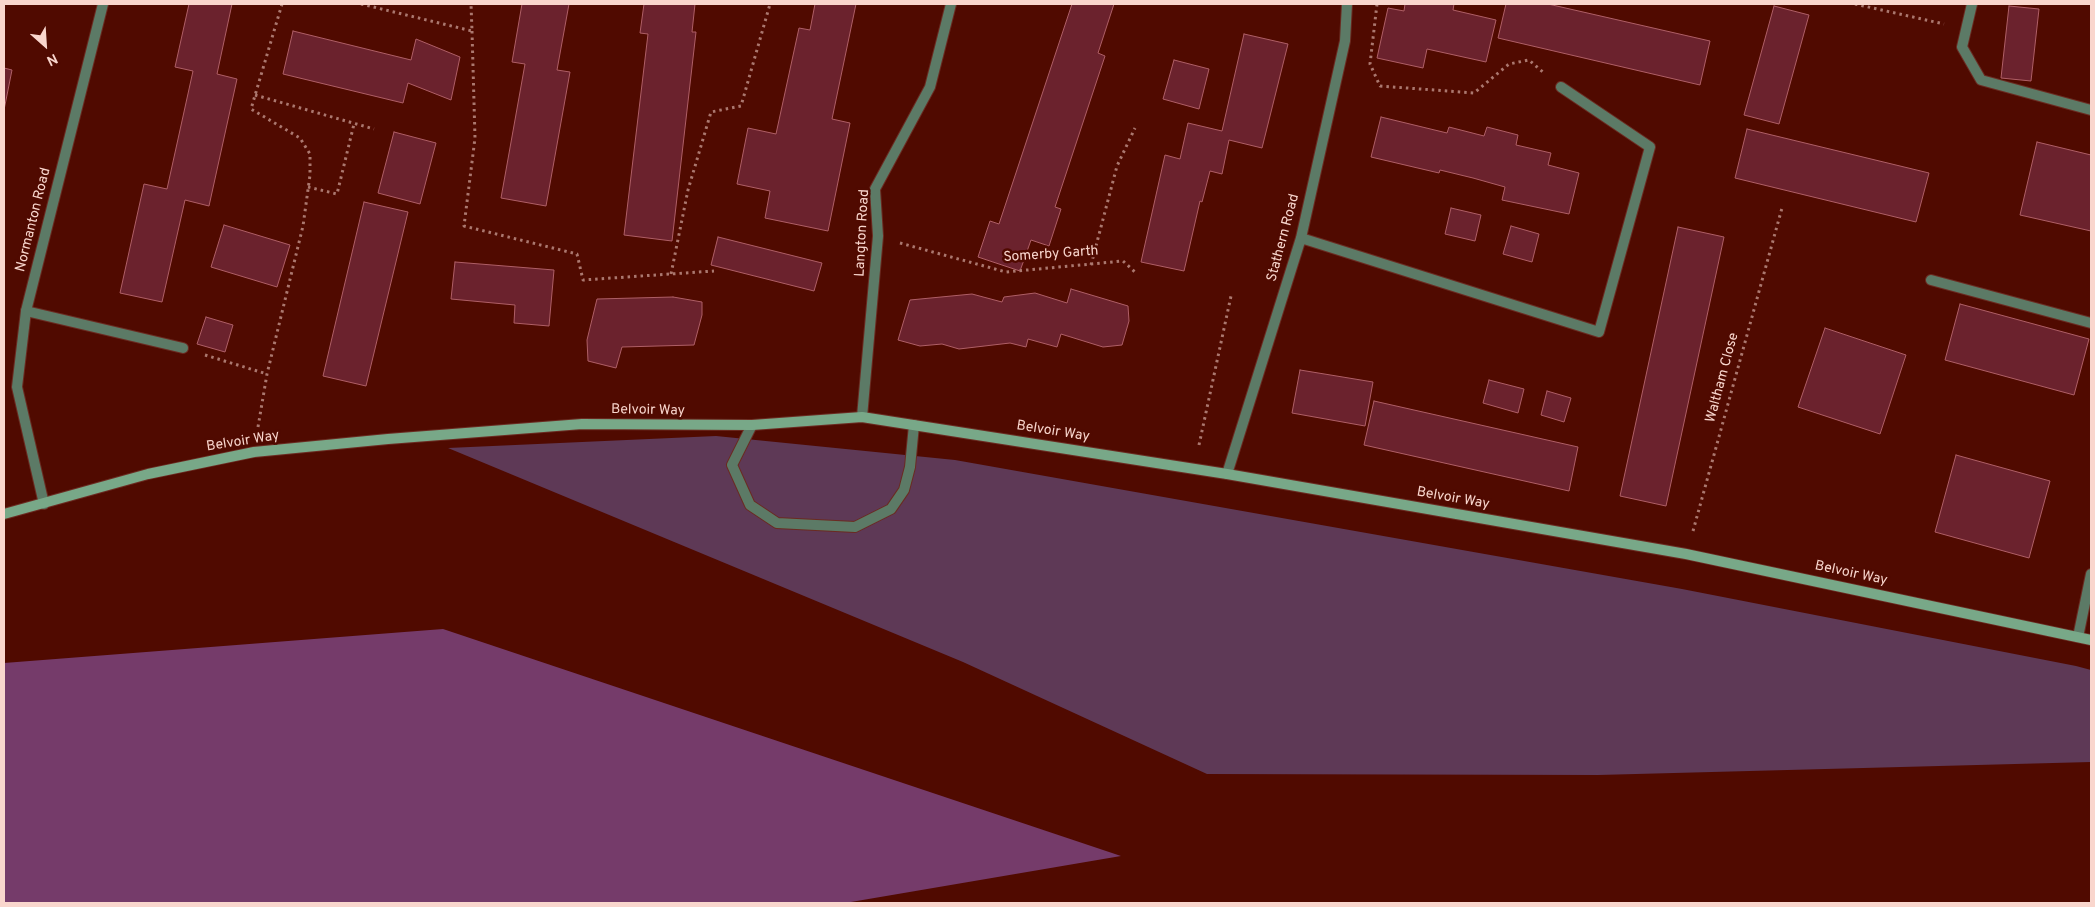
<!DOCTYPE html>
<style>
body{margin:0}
#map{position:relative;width:2095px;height:907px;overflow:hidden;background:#500a00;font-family:Overpass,sans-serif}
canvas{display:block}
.frame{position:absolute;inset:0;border:5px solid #f9d6cd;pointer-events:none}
.north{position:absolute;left:20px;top:20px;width:50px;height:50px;-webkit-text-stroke:4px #500a00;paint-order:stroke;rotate:154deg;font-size:14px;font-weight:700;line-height:20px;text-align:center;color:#f9d6cd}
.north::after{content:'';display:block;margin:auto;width:18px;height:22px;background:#f9d6cd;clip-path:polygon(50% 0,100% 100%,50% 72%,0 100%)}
</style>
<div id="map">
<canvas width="2095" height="907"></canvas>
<div class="frame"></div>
<div class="north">N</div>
</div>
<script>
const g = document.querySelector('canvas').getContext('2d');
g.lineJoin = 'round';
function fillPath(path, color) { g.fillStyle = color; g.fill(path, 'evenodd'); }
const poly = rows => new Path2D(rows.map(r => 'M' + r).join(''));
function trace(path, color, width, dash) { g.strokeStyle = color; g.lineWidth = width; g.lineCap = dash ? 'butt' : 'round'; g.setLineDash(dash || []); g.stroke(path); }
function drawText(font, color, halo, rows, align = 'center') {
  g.font = font + ' Overpass,sans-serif'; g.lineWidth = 5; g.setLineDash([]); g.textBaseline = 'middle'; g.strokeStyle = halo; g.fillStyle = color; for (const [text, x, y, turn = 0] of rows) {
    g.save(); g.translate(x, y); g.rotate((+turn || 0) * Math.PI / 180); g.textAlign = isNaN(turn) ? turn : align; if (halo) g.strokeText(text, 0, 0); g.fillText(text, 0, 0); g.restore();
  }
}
fillPath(poly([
 [716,436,955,460,1682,589,2076,666,2091,670,2091,762,1598,775,1207,774,963,662,448,448]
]), '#5e3956');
fillPath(poly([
 [443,629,1121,856,845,903,4,903,4,663]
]), '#753b6a');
const building = poly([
 [189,4,232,4,217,74,237,79,209,206,185,200,162,302,120,293,144,184,167,189,193,71,175,67,189,4],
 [522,4,569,4,557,70,570,72,546,206,501,198,525,64,512,62,522,4],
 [644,4,695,4,692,32,696,32,672,241,624,235,648,34,640,33,644,4],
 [815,4,856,4,832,119,850,123,828,231,765,218,770,191,737,184,748,128,776,134,799,28,810,30,815,4],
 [1072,4,1114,4,1098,53,1105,56,1055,207,1061,209,1049,246,1031,240,1020,271,978,257,990,221,999,224,1072,4],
 [1405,4,1454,4,1453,10,1496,20,1486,62,1427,49,1423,68,1377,58,1388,8,1404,11,1405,4],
 [1506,4,1548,4,1710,41,1700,85,1498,38,1506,4],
 [1774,6,1809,15,1779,124,1744,115,1774,6],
 [2009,6,2039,9,2031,81,2001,78,2009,6],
 [293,31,411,60,416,39,460,57,451,100,408,83,403,103,283,74,293,31],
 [1244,34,1288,44,1262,148,1229,140,1222,174,1210,171,1202,202,1200,201,1184,271,1141,262,1165,155,1180,159,1188,123,1222,131,1244,34],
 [1174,60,1209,69,1199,109,1163,99,1174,60],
 [4,68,12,70,4,110,4,68],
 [1381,117,1447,133,1449,127,1484,136,1487,127,1518,135,1516,145,1551,153,1548,165,1579,173,1569,214,1502,200,1505,187,1473,178,1440,170,1439,173,1371,157,1381,117],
 [1747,129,1929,173,1916,222,1735,178,1747,129],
 [394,132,436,143,420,204,378,193,394,132],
 [2037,142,2091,155,2091,231,2020,215,2037,142],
 [364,202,408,212,366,386,323,376,364,202],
 [1451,208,1481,215,1475,241,1445,234,1451,208],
 [224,225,290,245,277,287,211,267,224,225],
 [1511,226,1539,234,1532,262,1503,254,1511,226],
 [1678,227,1724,237,1666,506,1620,496,1678,227],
 [718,237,822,263,814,291,711,265,718,237],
 [455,262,554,270,549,326,514,323,515,305,451,299,455,262],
 [1071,289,1128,306,1129,321,1122,345,1103,347,1061,334,1057,347,1028,339,1026,347,1010,343,959,349,942,344,920,346,898,340,910,300,972,294,1002,302,1004,297,1035,293,1067,303,1071,289],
 [673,297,702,302,702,315,694,345,622,347,616,368,588,361,587,340,597,299,673,297],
 [1960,304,2089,339,2074,395,1945,360,1960,304],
 [206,317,233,325,225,352,197,344,206,317],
 [1825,328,1906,355,1880,434,1798,407,1825,328],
 [1300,370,1373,382,1365,426,1292,413,1300,370],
 [1489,380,1524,389,1518,413,1483,403,1489,380],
 [1547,391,1571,398,1564,422,1541,415,1547,391],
 [1374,401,1578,447,1569,491,1364,445,1374,401],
 [1956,455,2050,481,2029,558,1935,532,1956,455]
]);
fillPath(building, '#6b222d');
trace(building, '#af5f66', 1);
const lane = poly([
 [26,311,183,348]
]);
const street = poly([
 [1972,4,1962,47,1981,80,2091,110],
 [1301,238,1599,332,1650,147,1561,87],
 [1931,280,2091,323],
 [862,417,878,236,875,189,930,87,951,4],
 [752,425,732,465,750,505,777,523,855,527,891,509,904,490,910,467,914,425],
 [1227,474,1301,238,1345,41,1347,4],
 [44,504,17,387,26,311,103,4],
 [2078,637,2091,574]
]);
const secondary = poly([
 [4,514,148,474,254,452,388,439,582,424,752,425,862,417,1227,474,1686,554,2091,640]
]);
trace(lane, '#6b2b21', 12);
trace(street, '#6b2b21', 12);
trace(secondary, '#6b2b21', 12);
trace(poly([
 [361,4,472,31,471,4],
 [1377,4,1370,64,1380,86,1474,93,1509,64,1529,60,1544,73],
 [1855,4,1944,24],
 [472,31,475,138,464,226,577,254,583,280,714,271],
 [255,95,374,129],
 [308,187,337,194,354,124],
 [900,243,1006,272,1123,261,1136,273],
 [1091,265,1117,166,1135,128],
 [671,274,688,190,711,112,741,106,770,4],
 [205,355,267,374],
 [258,427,267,374,303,226,310,175,310,154,300,138,251,109,282,4],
 [1199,445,1231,296],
 [1693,531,1782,208]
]), '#ab786f', 3, [2.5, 4]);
trace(lane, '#5c7a66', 10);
trace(street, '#5c7a66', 10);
trace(secondary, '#78a888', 10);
drawText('14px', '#f9d6cd', '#500a00', [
 ["Normanton Road",34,220,-76],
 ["Langton Road",863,233,-87],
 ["Stathern Road",1284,238,-75],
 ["Somerby Garth",1051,255,-4],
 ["Waltham Close",1723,378,-75],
 ["Belvoir Way",648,411,1],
 ["Belvoir Way",1053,432,9],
 ["Belvoir Way",243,442,-9],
 ["Belvoir Way",1453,499,10],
 ["Belvoir Way",1851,574,12]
]);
</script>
